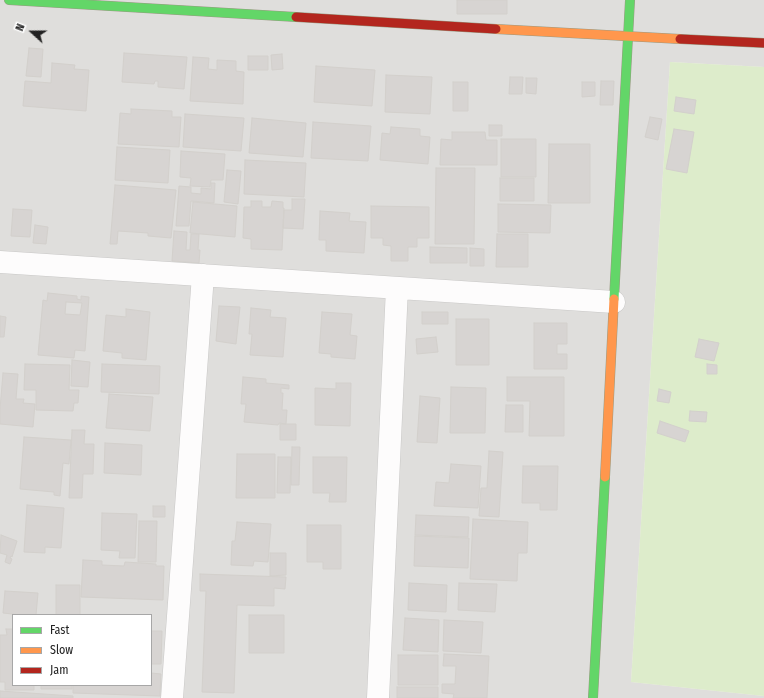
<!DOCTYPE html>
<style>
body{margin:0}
#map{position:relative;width:764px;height:698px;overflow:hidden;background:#f0eeeb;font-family:"Fira Sans Condensed",sans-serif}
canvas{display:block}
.legend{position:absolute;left:12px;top:614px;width:140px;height:72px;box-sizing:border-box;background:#fff;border:1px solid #a7a7a7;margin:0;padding:5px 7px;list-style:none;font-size:12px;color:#222}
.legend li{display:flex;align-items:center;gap:8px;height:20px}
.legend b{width:20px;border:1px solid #a7a7a7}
.north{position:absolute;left:12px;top:12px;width:40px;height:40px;-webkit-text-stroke:3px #fff;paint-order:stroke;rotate:291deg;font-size:11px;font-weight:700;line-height:16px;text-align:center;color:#222}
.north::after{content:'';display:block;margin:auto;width:14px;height:18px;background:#222;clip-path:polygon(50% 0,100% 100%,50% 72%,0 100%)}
</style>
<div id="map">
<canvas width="764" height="698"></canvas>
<ul class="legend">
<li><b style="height:5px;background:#63d668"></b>Fast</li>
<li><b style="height:5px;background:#ff974d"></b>Slow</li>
<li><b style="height:5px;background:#b3261e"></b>Jam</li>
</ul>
<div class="north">N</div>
</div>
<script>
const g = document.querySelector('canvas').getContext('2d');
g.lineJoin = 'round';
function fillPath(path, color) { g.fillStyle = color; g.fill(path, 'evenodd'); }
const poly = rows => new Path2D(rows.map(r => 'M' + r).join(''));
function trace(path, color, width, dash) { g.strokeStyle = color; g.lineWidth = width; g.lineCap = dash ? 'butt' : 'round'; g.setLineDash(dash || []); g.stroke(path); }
fillPath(poly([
 [0,0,764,0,764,67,670,62,631,682,764,696,764,698,0,698],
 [13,615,151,615,151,685,13,685]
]), '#dfdedc');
fillPath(poly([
 [670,62,764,67,764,696,631,682]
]), '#ddeccb');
const building = poly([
 [457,0,507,0,507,14,457,14,457,0],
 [29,48,43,49,41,77,26,76,29,48],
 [124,53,187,57,184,89,158,87,158,81,155,81,154,84,122,82,124,53],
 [282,54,283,69,272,70,271,55,282,54],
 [248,56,268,56,268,70,248,70,248,56],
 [193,57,209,58,208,69,217,70,217,60,236,61,236,71,244,72,243,104,190,101,193,57],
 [52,63,75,65,74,69,89,70,86,111,23,106,25,81,51,83,52,63],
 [316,66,375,70,372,106,314,102,316,66],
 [386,75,432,77,430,114,385,112,386,75],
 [510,77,523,77,522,94,509,94,510,77],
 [526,78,537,78,536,94,526,93,526,78],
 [601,81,614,81,613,105,600,105,601,81],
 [453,82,468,82,468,111,453,111,453,82],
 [582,82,595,82,595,96,582,97,582,82],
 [676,97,696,100,694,114,674,111,676,97],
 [131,109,172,111,172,117,181,117,179,147,118,144,120,113,131,114,131,109],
 [185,114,244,118,241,151,183,147,185,114],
 [650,117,662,119,658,140,645,137,650,117],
 [252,118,306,123,303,157,249,153,252,118],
 [313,122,371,126,368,161,311,158,313,122],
 [489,125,502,125,502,136,489,136,489,125],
 [391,127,420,129,420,136,430,137,428,164,380,160,382,133,390,134,391,127],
 [674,129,694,132,687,173,666,169,674,129],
 [452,132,485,132,486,140,497,140,497,165,440,165,441,139,452,140,452,132],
 [501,139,536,139,536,177,501,177,501,139],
 [549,144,590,144,590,203,548,203,549,144],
 [117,147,170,150,168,183,115,180,117,147],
 [181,151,225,154,223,180,211,180,210,187,190,186,191,178,180,177,181,151],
 [245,160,306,163,304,197,244,194,245,160],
 [436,168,475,168,474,244,435,244,436,168],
 [227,170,241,171,238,204,224,202,227,170],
 [500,178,534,178,534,201,500,201,500,178],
 [211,183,215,183,214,203,191,201,189,226,176,226,179,186,191,187,191,193,201,194,201,188,211,189,211,183],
 [115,185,176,190,171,238,148,236,148,233,118,231,117,244,110,244,115,185],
 [292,199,305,199,303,229,283,228,284,210,292,210,292,199],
 [251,201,262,201,262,207,271,207,272,201,283,202,283,208,284,208,282,250,251,249,251,239,243,238,244,207,251,207,251,201],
 [193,202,237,206,235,237,190,233,193,202],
 [498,204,551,205,550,233,498,232,498,204],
 [371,206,429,207,429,238,417,238,417,247,408,247,408,261,391,261,391,246,383,245,383,238,371,238,371,206],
 [13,209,32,210,30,237,11,236,13,209],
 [320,211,350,213,349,221,366,222,364,253,326,251,326,240,319,240,320,211],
 [35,225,48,227,46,244,33,243,35,225],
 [174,231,187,232,186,250,190,250,191,234,199,234,198,250,200,250,199,263,172,261,174,231],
 [497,234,528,234,528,267,496,267,497,234],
 [430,247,467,248,467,263,430,263,430,247],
 [470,248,484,249,484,266,470,266,470,248],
 [48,293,77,296,77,299,81,300,81,296,89,297,85,351,75,350,74,358,38,355,43,300,47,301,48,293],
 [66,302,82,303,80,315,65,314,66,302],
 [219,306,240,307,236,344,216,341,219,306],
 [251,308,271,310,270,317,286,318,283,357,250,355,252,334,249,334,251,308],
 [126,309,150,312,146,360,122,358,122,353,103,351,106,315,126,317,126,309],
 [322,312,352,314,350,335,357,336,355,359,331,357,331,354,319,353,322,312],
 [422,312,448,312,448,324,422,324,422,312],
 [0,316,6,317,4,337,0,337,0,316],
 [456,319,489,319,489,365,456,365,456,319],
 [534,323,567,323,567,344,557,344,557,354,567,354,567,369,534,369,534,323],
 [436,337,438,352,417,354,416,339,436,337],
 [699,339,719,343,714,361,695,357,699,339],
 [72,360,90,362,88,387,71,386,72,360],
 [25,364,70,365,69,390,79,390,78,403,74,403,73,411,36,410,36,390,24,390,25,364],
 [102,364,160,366,159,394,101,392,102,364],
 [707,364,717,365,717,374,707,374,707,364],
 [3,373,18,374,16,399,24,399,23,403,35,404,33,427,0,424,0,409,3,373],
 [243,377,266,379,266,383,289,385,289,389,281,388,281,393,283,393,282,410,287,410,286,424,279,423,278,425,244,422,246,404,241,404,243,377],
 [507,377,564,377,564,436,529,436,530,401,507,401,507,377],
 [336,383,351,383,350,426,315,425,315,388,336,389,336,383],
 [451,387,486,388,485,433,450,433,451,387],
 [659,389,671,392,669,403,657,401,659,389],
 [109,394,153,397,150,431,106,428,109,394],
 [420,396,440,398,437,443,417,442,420,396],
 [506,405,523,405,523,432,505,432,506,405],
 [690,411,707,412,706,422,689,421,690,411],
 [660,421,689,431,685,442,657,433,660,421],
 [280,424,296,424,296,440,280,440,280,424],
 [72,430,85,430,84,444,94,444,93,474,83,474,82,498,69,498,72,430],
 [24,437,71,440,69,464,63,463,60,496,54,495,54,492,20,489,24,437],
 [105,443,142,445,141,475,104,473,105,443],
 [292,447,300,447,299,485,291,485,292,447],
 [489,451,503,452,499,517,479,516,481,488,487,488,489,451],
 [237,454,275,454,275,498,236,498,237,454],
 [278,457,291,457,290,493,277,493,278,457],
 [313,457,347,457,346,502,329,502,330,493,313,493,313,457],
 [451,464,481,466,478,508,434,506,436,482,449,483,451,464],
 [523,466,558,466,557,510,540,510,540,503,522,503,523,466],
 [27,505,64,508,61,548,45,547,45,553,24,552,27,505],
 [153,506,165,506,165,517,153,517,153,506],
 [102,513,137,514,135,558,119,558,120,551,101,550,102,513],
 [416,515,469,517,468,537,415,535,416,515],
 [473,519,528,522,527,553,518,553,517,581,470,579,473,519],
 [139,521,157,521,156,562,138,562,139,521],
 [237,522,271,524,268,562,254,561,253,566,231,565,232,541,235,541,237,522],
 [307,525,341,525,341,569,323,569,323,562,307,562,307,525],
 [1,535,17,541,12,557,11,556,10,558,12,559,10,564,5,562,7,555,0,553,1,535],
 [415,536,469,538,468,568,414,566,415,536],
 [270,553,286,553,286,575,270,576,270,553],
 [83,560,102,561,102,565,124,566,125,562,156,564,156,566,164,566,163,600,81,597,83,560],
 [200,574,286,577,285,589,274,588,274,606,237,605,234,693,202,692,206,591,200,591,200,574],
 [409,583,447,585,446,612,408,610,409,583],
 [459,583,497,584,495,612,458,610,459,583],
 [56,585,80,585,80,615,56,615,56,585],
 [5,591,38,593,36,615,21,615,3,613,5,591],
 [249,615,284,615,284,653,249,653,249,615],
 [405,618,439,620,438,652,403,650,405,618],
 [444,620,483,622,481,653,443,651,444,620],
 [6,629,13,629,13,685,34,685,34,690,5,690,5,682,0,682,0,635,7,635,6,629],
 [151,631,162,631,161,664,151,664,151,631],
 [444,654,489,656,487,698,453,698,454,694,442,693,442,684,455,684,456,666,443,666,444,654],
 [398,655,438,655,438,685,398,685,398,655],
 [151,673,161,674,160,696,73,693,73,685,151,685,151,673],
 [41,685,72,685,72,689,41,689,41,685],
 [397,687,438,687,438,698,397,698,397,687],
 [0,691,73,696,73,698,0,698,0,691]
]);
fillPath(building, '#d7d4d2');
trace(building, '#d3d0cc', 1);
const street = poly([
 [0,262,614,302],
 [172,698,203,275],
 [378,698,397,288]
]);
const fast = poly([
 [9,0,296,17],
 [614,299,630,0],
 [593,698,605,477]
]);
const slow = poly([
 [496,29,680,39],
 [605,477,614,299]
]);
const jam = poly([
 [296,17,496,29],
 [680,39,764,43]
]);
trace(street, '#c9c8c7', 23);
trace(fast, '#999a82', 10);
trace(slow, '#999a82', 10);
trace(jam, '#999a82', 10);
trace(street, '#fdfcfc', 22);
trace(fast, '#63d668', 9);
trace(slow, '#ff974d', 9);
trace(jam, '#b3261e', 9);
</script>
